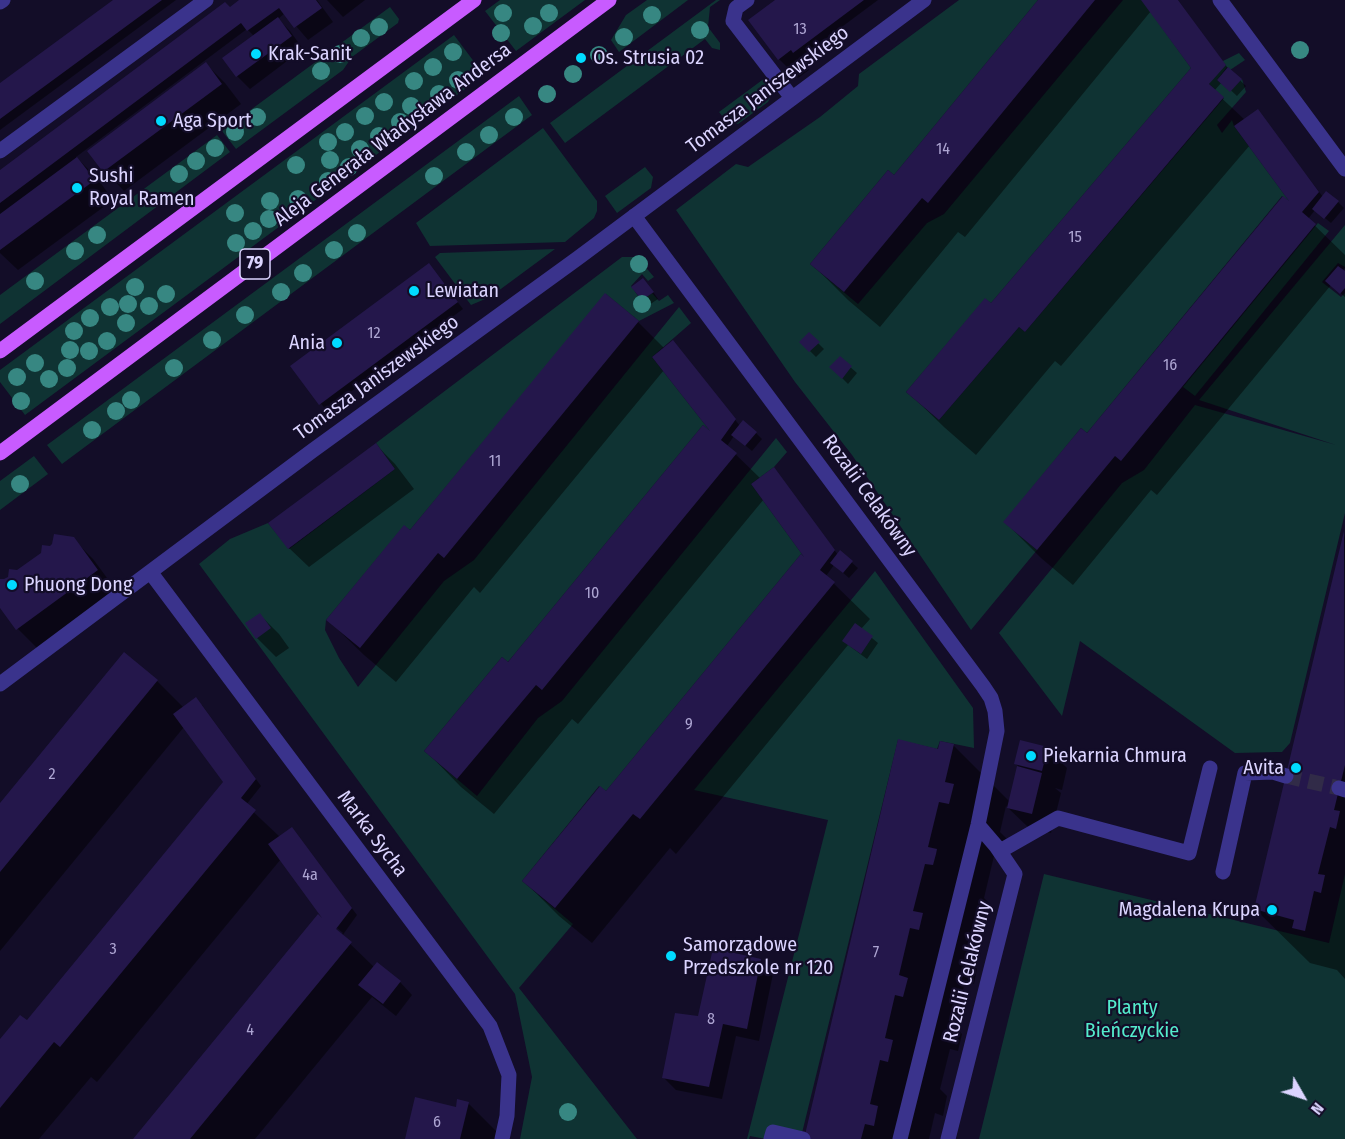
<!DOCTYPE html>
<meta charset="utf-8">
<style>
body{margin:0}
#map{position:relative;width:1345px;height:1139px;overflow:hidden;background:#130d28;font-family:"Fira Sans Condensed",sans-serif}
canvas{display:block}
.north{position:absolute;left:1273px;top:1067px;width:60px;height:60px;-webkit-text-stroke:4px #130d28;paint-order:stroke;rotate:129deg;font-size:16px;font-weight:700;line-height:24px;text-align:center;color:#dbd4ff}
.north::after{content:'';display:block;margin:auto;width:21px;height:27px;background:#dbd4ff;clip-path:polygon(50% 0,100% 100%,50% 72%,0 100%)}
</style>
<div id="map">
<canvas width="1345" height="1139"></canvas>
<div class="north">N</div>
</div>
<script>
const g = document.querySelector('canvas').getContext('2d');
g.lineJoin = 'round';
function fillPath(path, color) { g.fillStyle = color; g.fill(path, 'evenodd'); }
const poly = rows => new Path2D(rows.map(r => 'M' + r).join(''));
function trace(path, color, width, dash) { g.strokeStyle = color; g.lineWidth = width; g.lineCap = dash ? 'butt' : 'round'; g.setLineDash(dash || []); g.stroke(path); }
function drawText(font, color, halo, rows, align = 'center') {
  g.font = font + ' "Fira Sans Condensed",sans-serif'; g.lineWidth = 4.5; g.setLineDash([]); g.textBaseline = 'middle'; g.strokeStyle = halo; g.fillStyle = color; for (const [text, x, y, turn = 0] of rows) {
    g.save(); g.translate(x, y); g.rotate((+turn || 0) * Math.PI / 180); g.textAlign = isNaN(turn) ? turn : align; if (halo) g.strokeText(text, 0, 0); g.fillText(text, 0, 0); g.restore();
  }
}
fillPath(poly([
 [500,0,585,0,516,51,485,11],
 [647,0,688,0,619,52,611,40,626,15],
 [716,0,720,0,710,7,708,27,720,43,720,50,712,48,705,39,565,143,550,123],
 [959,0,1038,0,894,175,888,170,810,264,858,304,927,223,944,214,1123,0,1142,0,1191,68,991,303,985,299,906,392,939,420,1019,327,1025,332,1224,98,1209,84,1223,61,1239,53,1245,60,1230,70,1227,67,1217,80,1230,91,1242,79,1246,92,1217,125,1222,133,1232,120,1234,126,1289,201,1282,196,1087,433,1081,428,1004,522,1037,550,971,630,852,455,795,382,676,210,736,164,748,167,820,117,858,86,859,74],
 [390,7,399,19,398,23,352,57,343,70,236,149,222,131],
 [454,35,484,75,25,415,0,382,0,370],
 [765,78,769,89,770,98,768,102,738,124,727,122,719,112],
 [519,96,532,115,62,464,47,445],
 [543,128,597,201,597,211,594,218,565,242,430,246,416,223],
 [217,135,230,152,0,324,0,295],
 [645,167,653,177,651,188,617,213,605,196],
 [1318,223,1329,231,1195,396,1183,387],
 [1345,225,1345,267,1338,263,1322,282,1341,297,1345,293,1345,513,1290,743,1282,752,1278,752,1235,753,1080,641,1062,716,999,633,1122,483,1144,470,1195,405,1336,445,1199,400],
 [555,249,490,297,471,305,435,257,440,253],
 [622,257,637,257,654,277,648,281,642,274,631,286,641,300,652,293,659,301,668,295,674,303,639,321,606,294,410,530,404,526,326,620,325,630,339,658,358,687,444,581,474,560,679,307,691,323,652,357,710,431,703,425,508,662,502,657,424,751,477,796,538,718,562,701,776,438,787,452,774,467,751,484,804,557,801,554,606,791,599,786,522,881,573,924,519,988,637,1139,520,1139,532,1077,515,994,199,564,230,539,268,523,289,549,395,469,376,443],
 [34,456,48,474,0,510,0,481],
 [875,571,973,708,974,748,940,741,937,749,898,740,802,1133,766,1139,750,1136,749,1139,747,1139,828,820,694,790],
 [1044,874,1329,943,1345,874,1345,1139,979,1139]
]), '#0f3333');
fillPath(poly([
 [115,0,176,0,0,130,0,85],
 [242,0,317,0,333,22,308,40,285,13,278,19,290,31,303,49,250,89,237,76,254,36,247,29,76,157,97,178,113,200,18,270,0,253,0,172],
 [327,0,365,0,343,17],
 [778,0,878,0,800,58,809,70,798,78,779,59],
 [1040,0,1178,0,1230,71,1246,86,1237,96,1222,82,1214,91,1245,120,1258,111,1323,197,1338,202,1344,208,1331,223,1315,210,1308,219,1345,255,1345,268,1342,271,1345,273,1345,297,1331,285,1157,495,1151,490,1073,585,1041,558,1005,522,1295,208,1250,145,1061,366,1055,361,976,455,944,427,908,392,991,305,1193,68,1151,11,965,237,958,232,880,327,848,300,812,264,894,177],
 [206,64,225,83,241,104,124,191,105,171,89,151],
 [429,265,463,309,326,410,292,366],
 [649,286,658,299,649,305,643,299],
 [606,296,638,322,665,349,679,348,740,426,756,433,762,439,752,451,734,436,727,446,761,479,779,475,838,555,841,553,858,568,849,578,834,565,826,576,870,619,861,629,878,643,867,659,848,645,676,854,670,848,592,943,559,916,524,881,606,793,809,563,764,499,578,724,572,719,494,814,461,787,426,751,715,437,664,370,480,593,474,587,396,682,364,655,328,620,410,532],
 [809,334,824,349,816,357,801,342],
 [840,358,857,373,848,384,831,367],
 [376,445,395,464,414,489,309,567,289,548,271,523],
 [1345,534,1345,979,1337,970,1310,963,1255,909],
 [73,539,93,559,116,590,37,648,18,629,0,605,0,580,4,581,50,548],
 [260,615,279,634,289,648,276,657,257,638],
 [124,654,157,681,184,708,202,705,261,786,246,805,280,837,292,829,357,915,342,936,374,967,400,982,412,995,396,1016,372,997,255,1139,135,1139,343,933,324,917,281,859,97,1082,91,1077,39,1139,0,1139,0,1042,27,1022,229,790,184,727,0,951,0,805],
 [1021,742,1048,749,1067,768,1062,790,1055,788,1061,793,1051,833,1028,827,1006,806,1000,832,1008,840,994,856,984,898,991,905,988,919,980,918,969,961,977,969,974,984,965,982,954,1026,962,1034,958,1051,950,1049,940,1089,947,1096,943,1116,935,1113,929,1139,806,1139,939,751,953,745,1010,802,1018,766,1016,764],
 [761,961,773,974,759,1041,736,1036,722,1099,676,1090,663,1077,699,1018],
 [469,1104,504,1139,407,1139,457,1109]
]), '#0007');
fillPath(poly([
 [113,0,162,0,0,119,0,83],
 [239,0,316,0,322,8,294,28,279,8,247,31,241,23,0,203,0,170,225,2,230,7],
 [775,0,864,0,793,53,791,50,778,60,748,20],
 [1038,0,1095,0,928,203,922,198,844,292,810,264,888,170,894,175],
 [1141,0,1178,0,1226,65,1209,84,1224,97,1025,332,1019,327,939,420,906,392,985,298,991,303,1191,68],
 [278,17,292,36,236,77,222,58],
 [206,62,222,84,103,172,87,151],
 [1228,67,1242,79,1230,92,1217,80],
 [1258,109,1319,192,1302,212,1316,224,1121,461,1115,456,1037,550,1003,522,1081,428,1087,433,1283,196,1289,201,1234,126],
 [77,157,95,180,0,250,0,214],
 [1326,191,1339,201,1324,219,1312,209],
 [429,263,458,302,319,405,290,366],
 [1338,266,1345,271,1345,288,1340,294,1325,281],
 [643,278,654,292,642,300,631,287],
 [605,293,639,321,444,558,438,553,360,648,326,620,404,525,410,530],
 [809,332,820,342,809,352,799,342],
 [673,340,736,419,721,440,737,453,542,690,536,685,457,779,424,751,502,657,508,662,703,425,710,431,652,357],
 [840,356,852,366,842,379,829,367],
 [743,420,757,432,745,446,731,435],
 [376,443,395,469,288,549,268,523],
 [774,467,835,550,820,570,835,582,640,819,633,814,555,908,522,881,600,786,606,791,801,554,804,557,751,484],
 [1344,531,1345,765,1334,810,1340,811,1336,829,1330,827,1318,874,1325,875,1321,893,1314,891,1305,931,1292,928,1294,920,1254,909],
 [54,534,74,537,98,570,16,630,0,608,0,579,4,579,8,577,9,569,17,570,41,553,42,545,50,546,52,544],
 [840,550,853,561,843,573,830,563],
 [260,613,271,628,256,639,245,623],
 [855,623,873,636,861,654,842,641],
 [124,652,158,680,0,872,0,803],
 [196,697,256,779,241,798,256,810,60,1047,54,1042,0,1108,0,1039,20,1015,27,1020,223,782,173,714],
 [898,739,938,749,940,741,954,744,945,782,954,784,949,804,939,802,928,847,937,849,936,854,933,865,925,864,913,911,923,913,919,930,910,928,899,975,908,978,903,997,895,995,885,1038,893,1040,888,1062,880,1060,870,1104,878,1106,874,1126,865,1124,861,1139,804,1139],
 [1020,740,1048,747,1042,771,1014,764],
 [1017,766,1042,773,1032,814,1007,808],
 [292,827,352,908,336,929,352,942,190,1139,133,1139,318,914,322,918,268,844],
 [713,948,761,959,747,1029,723,1024,709,1087,662,1078,675,1013,698,1016],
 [377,962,401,981,383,1004,358,985],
 [415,1097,456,1107,457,1099,469,1102,460,1139,405,1139]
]), '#24174b');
trace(poly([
 [1286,776,1339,788]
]), '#312b48', 15, [15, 8]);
trace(poly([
 [747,0,736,8,733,21,792,98],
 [1220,0,1345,169],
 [0,2,3,0],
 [0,151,206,0],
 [634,216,983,686,991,698,995,711,997,731,978,825,900,1139],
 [151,573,490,1026,509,1075,507,1116,502,1139],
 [0,684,312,451,578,258,924,0],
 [1339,788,1345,790],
 [1000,851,1058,818,1189,853,1210,768],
 [1223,872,1245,773,1273,772,1286,776],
 [771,1139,773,1132,803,1139],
 [948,1139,1015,874,996,846,978,825]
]), '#3a338c', 15);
trace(poly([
 [0,351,474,0],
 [0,453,609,0]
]), '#c85bff', 15);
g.fillStyle = '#378782';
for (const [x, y] of [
 [503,13],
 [549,13],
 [652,15],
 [533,26],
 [379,27],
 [700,30],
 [501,33],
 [624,37],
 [361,38],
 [1300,50],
 [453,52],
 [340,54],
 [599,55],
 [433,67],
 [321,71],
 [573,74],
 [458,80],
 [414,81],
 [439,94],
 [547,94],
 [384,102],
 [411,106],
 [365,116],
 [257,117],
 [514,117],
 [400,122],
 [235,132],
 [345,132],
 [489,135],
 [379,136],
 [328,142],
 [215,148],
 [360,149],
 [466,152],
 [330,160],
 [196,161],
 [296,165],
 [349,167],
 [179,174],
 [434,176],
 [328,181],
 [298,199],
 [270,201],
 [235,213],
 [269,219],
 [253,231],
 [357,233],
 [97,235],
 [236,243],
 [334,250],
 [75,251],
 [639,264],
 [303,273],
 [35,281],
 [135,287],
 [281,292],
 [166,294],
 [128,304],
 [642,304],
 [149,306],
 [110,307],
 [245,315],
 [90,318],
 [126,323],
 [74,331],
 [212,340],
 [107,341],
 [70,350],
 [89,351],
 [35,363],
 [67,368],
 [174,368],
 [17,377],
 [49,379],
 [131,400],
 [21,401],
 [116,411],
 [92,430],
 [20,484],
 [568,1112]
]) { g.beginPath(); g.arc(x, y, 9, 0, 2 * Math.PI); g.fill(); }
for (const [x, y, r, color] of [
 [256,54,6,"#00dbff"],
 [581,58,6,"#00dbff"],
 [161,121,6,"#00dbff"],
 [77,188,6,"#00dbff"],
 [414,291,6,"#00dbff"],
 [337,343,6,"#00dbff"],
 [12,585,6,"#00dbff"],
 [1031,756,6,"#00dbff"],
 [1296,768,6,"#00dbff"],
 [1272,910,6,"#00dbff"],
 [671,956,6,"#00dbff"]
]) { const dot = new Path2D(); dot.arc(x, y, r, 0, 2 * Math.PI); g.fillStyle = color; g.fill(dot); trace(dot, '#130d28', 2); }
drawText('16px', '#ada5d2', null, [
 ["13",800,30],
 ["14",943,150],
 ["15",1075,238],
 ["12",374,334],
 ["16",1170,366],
 ["11",495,462],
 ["10",592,594],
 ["9",689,725],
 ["2",52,775],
 ["4a",310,876],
 ["3",113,950],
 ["7",876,953],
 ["8",711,1020],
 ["4",250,1031],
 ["6",437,1123]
]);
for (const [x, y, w] of [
 [255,264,30]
]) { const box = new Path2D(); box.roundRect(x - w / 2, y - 15, w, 30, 4.5); g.fillStyle = '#130d28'; g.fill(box); trace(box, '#dbd4ff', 1.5); }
drawText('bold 18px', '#dbd4ff', null, [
 ["79",255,264]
]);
drawText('20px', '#dbd4ff', '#130d28', [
 ["Krak-Sanit",268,54],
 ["Os. Strusia 02",593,58],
 ["Aga Sport",173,121],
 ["Sushi",89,176],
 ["Royal Ramen",89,199],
 ["Lewiatan",426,291],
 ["Ania",325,343,"right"],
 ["Phuong Dong",24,585],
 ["Piekarnia Chmura",1043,756],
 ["Avita",1284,768,"right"],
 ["Magdalena Krupa",1260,910,"right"],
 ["Samorządowe",683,945],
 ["Przedszkole nr 120",683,968]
], 'left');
drawText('20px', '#dbd4ff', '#130d28', [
 ["Tomasza Janiszewskiego",768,90,-37],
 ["Aleja Generała Władysława Andersa",393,135,-37],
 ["Tomasza Janiszewskiego",377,378,-36],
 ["Rozalii Celakówny",869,496,54],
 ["Marka Sycha",372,834,53],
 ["Rozalii Celakówny",968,972,-76]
]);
drawText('20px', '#54ebcc', '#130d28', [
 ["Planty",1132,1008],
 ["Bieńczyckie",1132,1031]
]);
</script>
